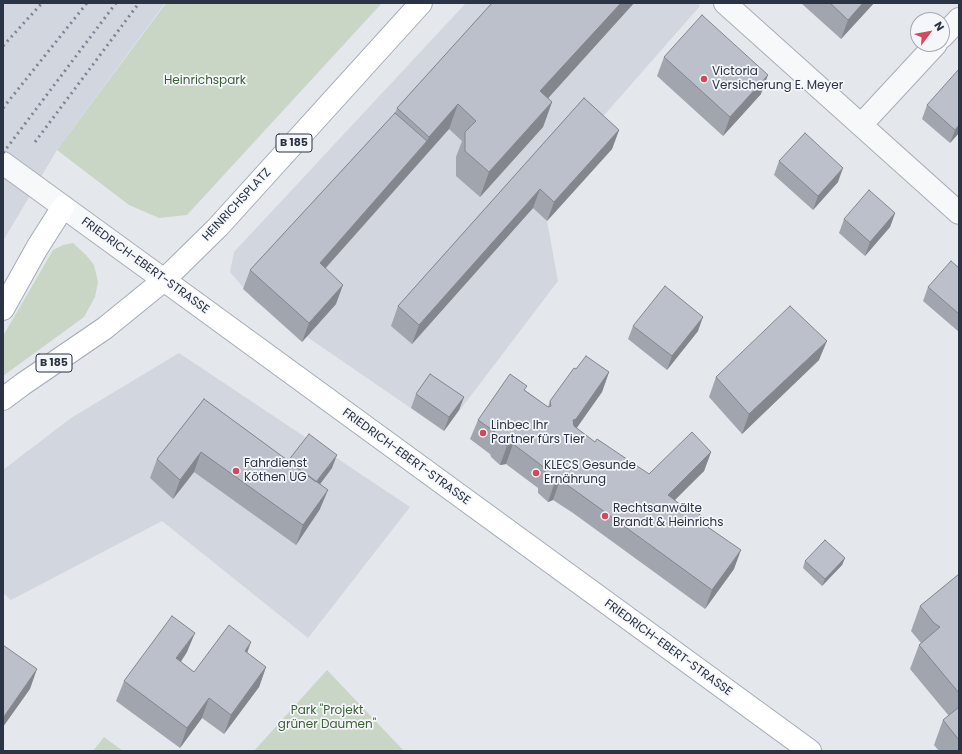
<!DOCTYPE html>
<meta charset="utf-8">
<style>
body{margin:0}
#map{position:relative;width:962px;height:754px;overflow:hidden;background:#e4e7ec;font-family:Poppins,sans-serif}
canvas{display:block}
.frame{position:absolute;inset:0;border:4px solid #2b3445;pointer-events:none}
.north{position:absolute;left:910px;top:12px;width:40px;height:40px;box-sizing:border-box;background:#f4f6f9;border:1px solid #a4a8b1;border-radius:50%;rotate:58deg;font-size:11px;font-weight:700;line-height:16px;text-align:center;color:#2b3445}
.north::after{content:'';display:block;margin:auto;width:14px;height:18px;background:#d1495b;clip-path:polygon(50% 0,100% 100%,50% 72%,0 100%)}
</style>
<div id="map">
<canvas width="962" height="754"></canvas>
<div class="frame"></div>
<div class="north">N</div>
</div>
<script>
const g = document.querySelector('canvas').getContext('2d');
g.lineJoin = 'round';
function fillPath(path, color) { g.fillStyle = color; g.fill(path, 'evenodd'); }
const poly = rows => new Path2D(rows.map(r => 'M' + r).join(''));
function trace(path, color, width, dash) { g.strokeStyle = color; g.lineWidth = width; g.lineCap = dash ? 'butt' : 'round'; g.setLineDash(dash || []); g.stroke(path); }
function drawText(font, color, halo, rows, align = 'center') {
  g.font = font + ' Poppins,sans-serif'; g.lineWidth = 3.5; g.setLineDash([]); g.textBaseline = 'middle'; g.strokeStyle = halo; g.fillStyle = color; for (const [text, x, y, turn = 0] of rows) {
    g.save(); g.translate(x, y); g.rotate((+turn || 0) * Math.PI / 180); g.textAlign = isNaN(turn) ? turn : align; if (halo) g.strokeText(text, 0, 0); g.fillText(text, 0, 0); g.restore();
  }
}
fillPath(poly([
 [3,3,165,3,57,150,3,241],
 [466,3,697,3,700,6,592,129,612,149,547,221,558,281,444,431,255,301,230,272,234,252],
 [179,353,410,507,308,638,162,521,11,600,3,593,3,470,71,418]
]), '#d2d6de');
fillPath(poly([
 [166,3,382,3,187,215,159,218,129,205,57,150],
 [73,243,86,255,94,265,98,282,95,297,84,317,3,376,3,336,53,250,63,245],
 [327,670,404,751,254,751],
 [104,737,123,751,93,751]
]), '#c9d6c5');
const minor = poly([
 [725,3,959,213],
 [942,37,959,19],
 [861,125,936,44],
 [3,163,164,280]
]);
const major = poly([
 [164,280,810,751],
 [3,309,37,248,63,207],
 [3,399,23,384,105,328,164,280,218,227,421,3]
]);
trace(minor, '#a9aeb7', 24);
trace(major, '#a3abb8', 24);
trace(minor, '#f7f8fa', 22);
trace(major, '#fff', 22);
trace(poly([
 [3,46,42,3],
 [3,108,87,3],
 [35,142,139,3],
 [3,153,116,3]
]), '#7d8696', 3, [2, 4]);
fillPath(poly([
 [492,3,634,3,548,98,552,102,543,127,480,197,456,176,456,157,462,141,449,129,325,269,336,304,302,342,243,289,250,270,395,113,397,108],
 [801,3,874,3,841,39],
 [664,57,761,94,723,136,657,76],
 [584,98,619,130,612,149,547,221,533,208,412,344,391,326,398,306],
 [927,105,959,133,950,143,922,119],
 [779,161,838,182,813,210,774,175],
 [895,213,890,227,865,256,839,233,844,219],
 [959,268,959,332,923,301,928,287],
 [633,326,698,331,667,370,628,339],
 [819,360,742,434,709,397,716,377],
 [576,369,609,372,602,392,576,428,595,442,649,474,711,452,704,471,674,500,691,513,705,519,704,523,734,569,705,609,573,513,553,500,548,502,538,493,538,488,506,464,500,465,491,457,490,454,470,439,478,420,525,390,548,407,550,401],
 [416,394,464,397,459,410,444,431,411,408],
 [204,399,288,461,332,468,320,484,320,509,296,545,194,472,173,499,150,478,157,459],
 [845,558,842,565,822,586,803,568,805,561],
 [959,574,959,751,939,751,934,745,943,720,949,716,910,669,919,645,921,643,911,631,920,606],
 [187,652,181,662,194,672,247,653,266,667,259,687,224,734,202,718,180,748,116,701,124,681]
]), '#a1a5ae');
fillPath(poly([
 [621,3,634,3,532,116,540,91],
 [863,3,874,3,841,39,848,20],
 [768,75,761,94,723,136,730,117],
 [552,102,543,127,480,197,489,172],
 [458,104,449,129,312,283,320,263,427,141,429,137],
 [959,125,959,133,950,143,955,130],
 [619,130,612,149,547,221,554,202],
 [843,168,838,182,813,210,818,196],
 [540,189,533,208,412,344,419,325],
 [895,213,890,227,865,256,870,242],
 [343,285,336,304,302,342,309,323],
 [703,317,698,331,667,370,672,356],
 [827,341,819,360,742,434,749,414],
 [609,372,602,392,569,439,573,420],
 [464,397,459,410,444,431,449,417],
 [513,444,506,464,500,465,507,446],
 [201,452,194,472,173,499,180,480],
 [711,452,704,471,660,515,668,495],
 [337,455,332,468,308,500,313,487],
 [560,480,553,500,548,502,555,482],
 [328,490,320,509,296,545,303,525],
 [741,550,734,569,705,609,712,590],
 [845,558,842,565,822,586,825,579],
 [195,633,187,652,169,678,176,658],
 [251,642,244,662,245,651],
 [266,667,259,687,224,734,231,715],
 [37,669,30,689,3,727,3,718],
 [209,698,202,718,180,748,187,728]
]), '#83868d');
const building = poly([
 [492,3,621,3,540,91,552,102,489,172,465,151,465,132,476,121,458,104,429,137,397,108,492,3],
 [830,3,863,3,848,20,830,3],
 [702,15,768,75,730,117,664,57,702,15],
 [959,69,959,125,955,130,927,105,959,69],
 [584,98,619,130,554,202,540,189,419,325,398,306,584,98],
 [395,113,427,141,320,263,343,285,309,323,250,270,395,113],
 [805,133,843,168,818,196,779,161,805,133],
 [869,190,895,213,870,242,844,219,869,190],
 [951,261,959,268,959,314,928,287,951,261],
 [665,286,703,317,672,356,633,326,665,286],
 [790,306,827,341,749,414,716,377,790,306],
 [586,356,609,372,576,419,573,420,574,426,595,442,597,439,649,474,692,432,711,452,668,495,691,513,693,509,705,519,702,523,741,550,712,590,580,494,560,480,555,482,545,473,545,468,513,444,507,446,498,438,498,434,478,420,510,374,527,386,524,390,548,407,551,406,550,401,574,368,576,369,586,356],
 [430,374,464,397,449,417,416,394,430,374],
 [204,399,328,490,303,525,201,452,180,480,157,459,204,399],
 [309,434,337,455,316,482,288,461,309,434],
 [825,540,845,558,825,579,805,561,825,540],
 [959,574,959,693,919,645,940,627,934,623,920,606,959,574],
 [172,616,195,633,176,658,194,672,229,625,251,642,245,651,266,667,231,715,209,698,187,728,124,681,172,616],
 [3,645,37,669,3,718,3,645],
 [959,707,959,740,943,720,959,707]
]);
fillPath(building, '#bbc0ca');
trace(building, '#83868d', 1);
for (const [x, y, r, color] of [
 [704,79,4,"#d1495b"],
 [483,433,4,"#d1495b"],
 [236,471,4,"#d1495b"],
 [536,473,4,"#d1495b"],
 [605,516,4,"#d1495b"]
]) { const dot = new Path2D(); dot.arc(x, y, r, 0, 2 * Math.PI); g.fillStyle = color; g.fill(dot); trace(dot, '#f4f6f9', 1.5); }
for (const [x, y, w] of [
 [294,143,36],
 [54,363,36]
]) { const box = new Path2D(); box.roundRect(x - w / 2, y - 9, w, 18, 3); g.fillStyle = '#f4f6f9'; g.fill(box); trace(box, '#2b3445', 1); }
drawText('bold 11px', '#2b3445', null, [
 ["B 185",294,143],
 ["B 185",54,363]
]);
drawText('12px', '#2b3445', '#f4f6f9', [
 ["Victoria",712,72],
 ["Versicherung E. Meyer",712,86],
 ["Linbec Ihr",491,426],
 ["Partner fürs Tier",491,440],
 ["Fahrdienst",244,464],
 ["Köthen UG",244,478],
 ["KLECS Gesunde",544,466],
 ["Ernährung",544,480],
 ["Rechtsanwälte",613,509],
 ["Brandt & Heinrichs",613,523]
], 'left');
drawText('12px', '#3f6138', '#f4f6f9', [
 ["Heinrichspark",205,81],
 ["Park \"Projekt",327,711],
 ["grüner Daumen\"",327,725]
]);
drawText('12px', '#2b3445', '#f4f6f9', [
 ["HEINRICHSPLATZ",237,205,-47],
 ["FRIEDRICH-EBERT-STRASSE",145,266,36],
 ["FRIEDRICH-EBERT-STRASSE",406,457,36],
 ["FRIEDRICH-EBERT-STRASSE",668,648,36]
]);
</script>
